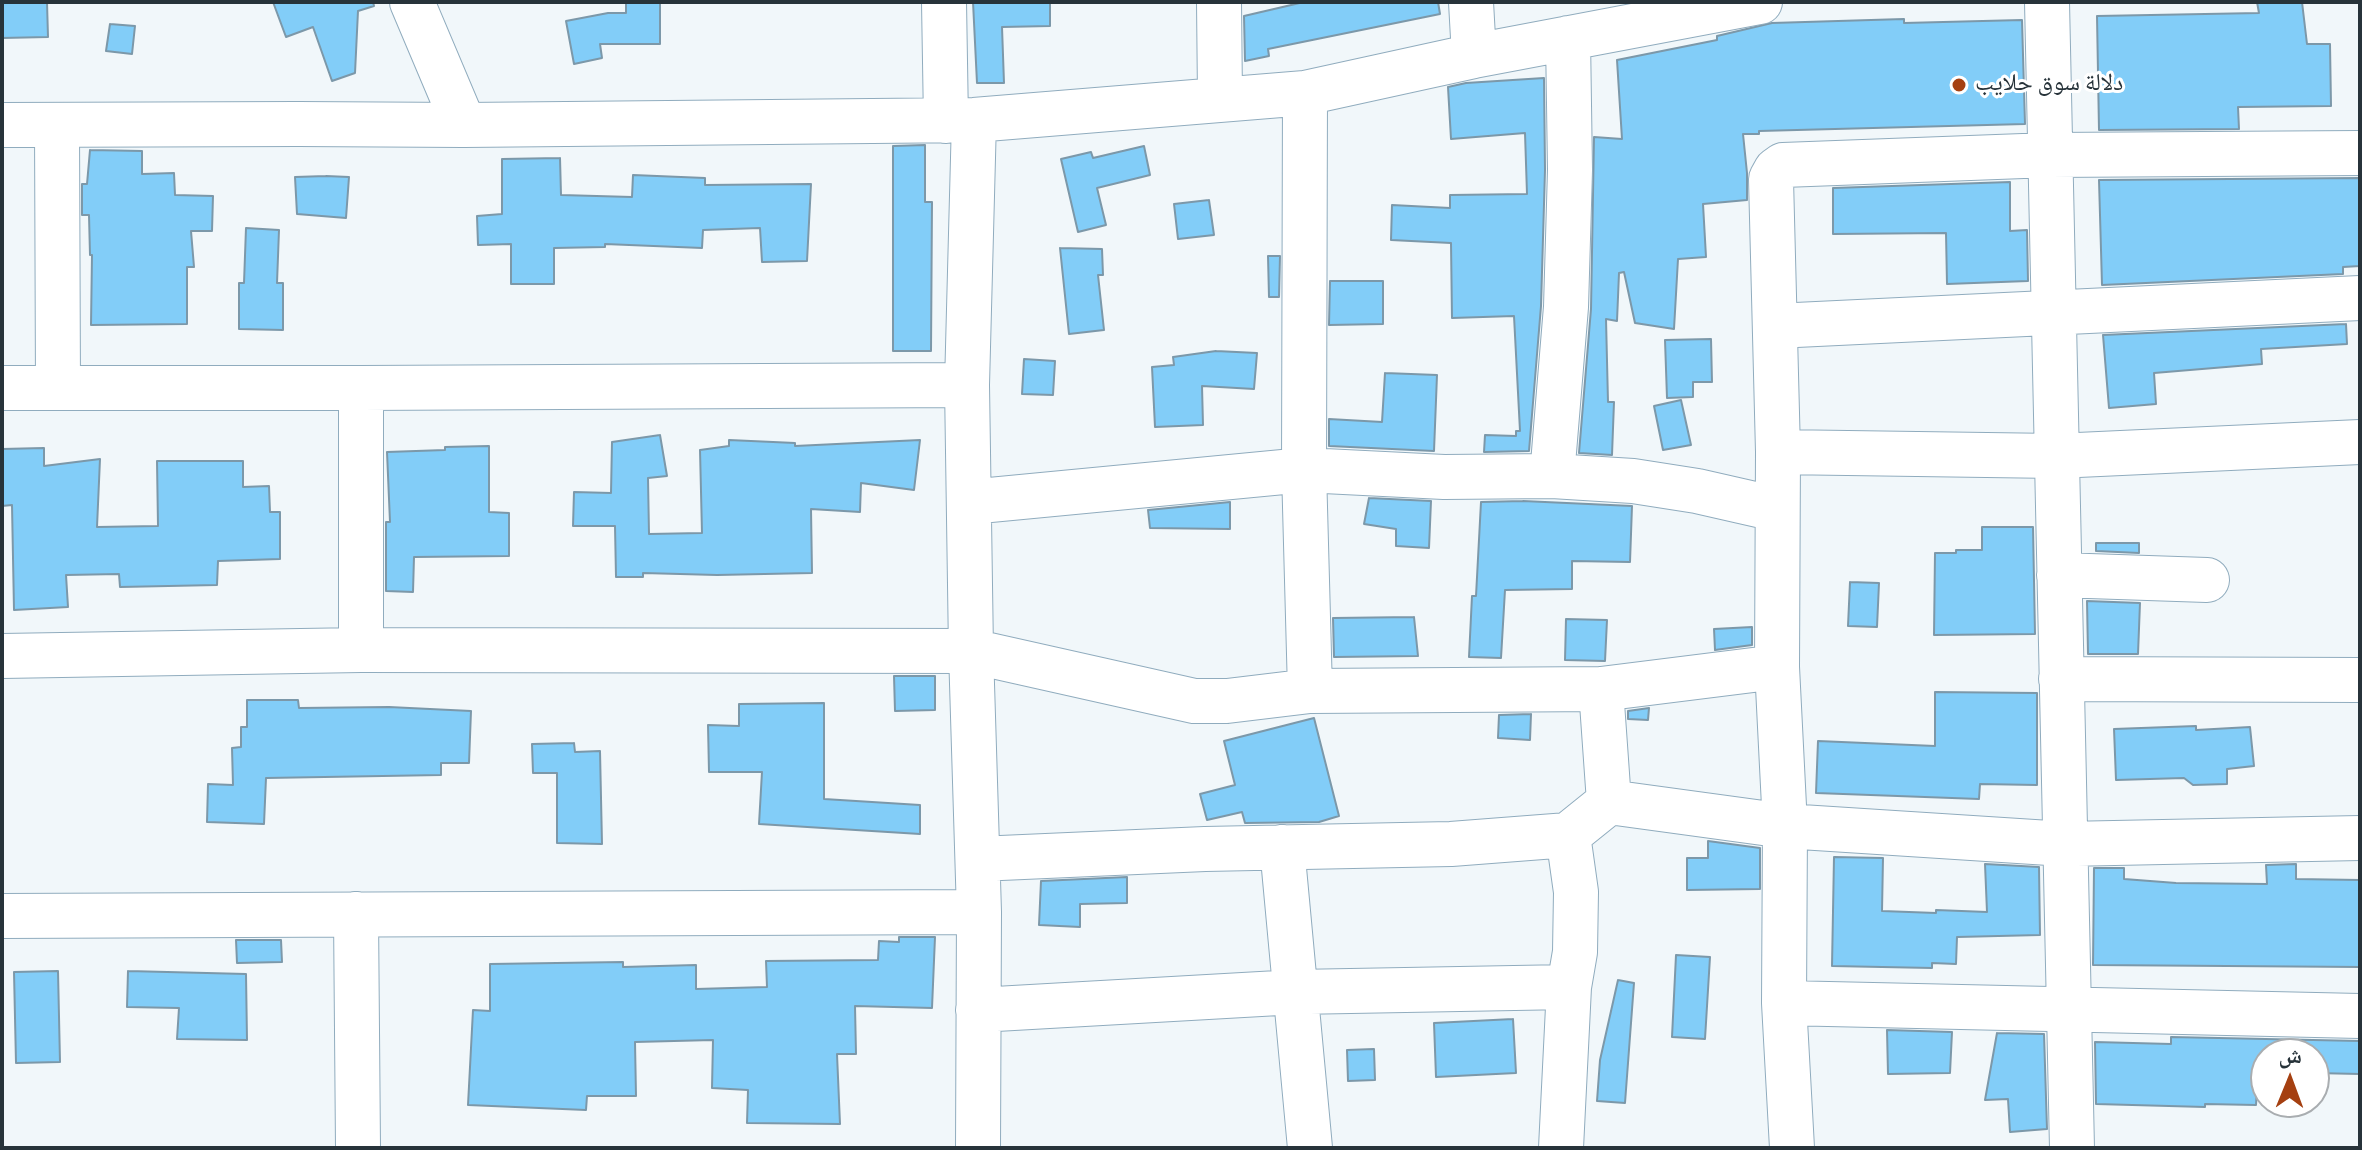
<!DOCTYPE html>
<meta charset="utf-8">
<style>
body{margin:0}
#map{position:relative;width:2362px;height:1150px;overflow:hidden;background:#f1f7fa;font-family:"Source Sans 3","Noto Naskh Arabic",sans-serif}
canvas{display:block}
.frame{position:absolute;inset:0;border:4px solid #27333a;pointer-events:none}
.north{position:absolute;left:2250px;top:1038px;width:80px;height:80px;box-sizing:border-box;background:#fff;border:2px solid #a9adb0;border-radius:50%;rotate:1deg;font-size:22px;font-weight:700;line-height:32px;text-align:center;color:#27333a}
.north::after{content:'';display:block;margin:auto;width:28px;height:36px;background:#a54011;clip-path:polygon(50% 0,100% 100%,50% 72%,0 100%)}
</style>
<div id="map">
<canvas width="2362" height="1150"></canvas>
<div class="frame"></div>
<div class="north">ش</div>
</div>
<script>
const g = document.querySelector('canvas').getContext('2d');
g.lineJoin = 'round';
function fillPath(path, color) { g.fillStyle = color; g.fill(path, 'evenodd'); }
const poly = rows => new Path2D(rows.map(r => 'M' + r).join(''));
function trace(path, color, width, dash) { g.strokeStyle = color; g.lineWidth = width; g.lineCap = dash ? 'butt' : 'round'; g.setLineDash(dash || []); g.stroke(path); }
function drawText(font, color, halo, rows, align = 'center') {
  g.font = font + ' "Source Sans 3","Noto Naskh Arabic",sans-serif'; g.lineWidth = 6; g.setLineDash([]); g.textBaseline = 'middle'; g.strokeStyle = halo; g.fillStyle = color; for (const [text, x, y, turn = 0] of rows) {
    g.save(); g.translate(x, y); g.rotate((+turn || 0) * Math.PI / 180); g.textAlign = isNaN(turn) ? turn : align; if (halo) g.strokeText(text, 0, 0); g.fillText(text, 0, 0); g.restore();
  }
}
const building = poly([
 [2,2,47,2,48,37,2,38,2,2],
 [273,2,373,2,374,6,358,11,355,73,332,81,313,27,286,37,273,2],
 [626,2,660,2,660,44,600,44,602,58,574,64,566,21,608,13,626,13,626,2],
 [973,2,1050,2,1050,26,1002,27,1004,83,977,83,973,2],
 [1304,2,1438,2,1440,14,1268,49,1269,56,1245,61,1244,16,1304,2],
 [2257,2,2302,2,2307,44,2330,44,2331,106,2238,107,2239,129,2099,130,2097,16,2259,13,2257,2],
 [1904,19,1904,23,2022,20,2025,124,1759,131,1759,134,1743,134,1747,173,1747,200,1703,204,1706,257,1678,259,1674,329,1635,323,1624,272,1619,273,1617,321,1606,319,1608,402,1614,402,1612,455,1579,453,1591,309,1594,137,1622,139,1617,60,1717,40,1717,36,1772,23,1904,19],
 [110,24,135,26,132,54,106,51,110,24],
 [1544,78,1545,170,1541,306,1529,451,1484,452,1485,435,1516,436,1516,431,1520,431,1514,316,1452,318,1451,243,1391,240,1392,205,1450,208,1450,195,1527,194,1525,133,1451,139,1448,87,1466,83,1544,78],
 [925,145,925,202,932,202,931,351,893,351,893,146,925,145],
 [1144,146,1150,175,1097,188,1106,225,1078,232,1061,159,1091,152,1093,158,1144,146],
 [90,150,142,151,142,174,174,173,175,195,213,196,212,231,191,231,194,267,187,267,187,324,91,325,92,255,90,255,89,215,82,215,82,184,87,184,90,150],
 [560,158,561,195,632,197,633,175,705,178,705,185,811,184,807,261,762,262,760,228,703,230,702,248,605,244,605,247,554,248,554,284,511,284,511,244,478,245,477,216,502,214,502,159,560,158],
 [326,176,349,177,346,218,297,214,295,177,326,176],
 [2360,178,2360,266,2343,267,2343,274,2102,285,2099,180,2360,178],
 [2010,182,2010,231,2027,230,2028,281,1947,284,1946,233,1833,234,1833,188,2010,182],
 [1209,200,1214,235,1178,239,1174,204,1209,200],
 [246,228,279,230,277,283,283,283,283,330,239,329,239,283,244,283,246,228],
 [1060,248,1102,249,1103,275,1098,275,1104,330,1069,334,1060,248],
 [1268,256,1280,256,1279,297,1269,297,1268,256],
 [1330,281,1383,281,1383,324,1329,325,1330,281],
 [2346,324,2347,344,2261,349,2262,364,2154,373,2156,404,2109,408,2103,335,2346,324],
 [1711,339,1712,382,1693,382,1693,397,1667,398,1665,340,1711,339],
 [1216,351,1257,353,1254,389,1202,386,1203,425,1155,427,1152,367,1174,365,1173,357,1216,351],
 [1024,359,1055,361,1053,395,1022,394,1024,359],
 [1385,373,1437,375,1434,451,1329,446,1329,419,1382,422,1385,373],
 [1681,400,1691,445,1663,450,1654,406,1681,400],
 [660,435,667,476,648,478,649,534,702,533,700,450,729,446,729,440,795,443,795,446,920,440,914,490,861,483,860,512,811,509,812,573,717,575,643,573,643,577,616,577,615,526,573,526,574,492,611,493,612,442,660,435],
 [489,446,489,512,509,513,509,556,414,557,413,592,386,591,386,522,390,522,387,452,445,450,445,447,489,446],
 [44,448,44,466,100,459,97,527,158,526,157,461,243,461,243,487,269,486,270,512,280,512,280,559,218,561,217,585,120,587,119,574,66,575,68,607,14,610,12,505,2,506,2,449,44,448],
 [1369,498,1431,501,1429,548,1396,546,1396,529,1364,524,1369,498],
 [1523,501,1632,506,1630,562,1572,561,1572,589,1505,590,1501,658,1469,657,1472,596,1476,596,1481,502,1523,501],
 [1230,502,1230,529,1150,528,1148,510,1230,502],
 [1982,527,2033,527,2035,634,1934,635,1935,553,1956,553,1956,550,1982,550,1982,527],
 [2096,543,2139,543,2139,553,2096,551,2096,543],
 [1850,582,1879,583,1877,627,1848,626,1850,582],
 [2087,601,2140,603,2138,654,2088,654,2087,601],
 [1414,617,1418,656,1334,657,1333,618,1414,617],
 [1566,619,1607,620,1605,661,1565,660,1566,619],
 [1752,627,1752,645,1715,650,1714,629,1752,627],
 [894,676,935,676,935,710,895,711,894,676],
 [1935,692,2037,693,2037,785,1980,784,1979,799,1816,793,1818,741,1935,746,1935,692],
 [247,700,298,700,299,708,389,707,471,711,469,763,441,763,441,775,266,778,264,824,207,822,208,784,233,785,232,748,241,747,241,727,247,727,247,700],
 [824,703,824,799,920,805,920,834,759,824,762,772,709,772,708,725,739,726,739,704,824,703],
 [1649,708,1648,720,1628,719,1628,711,1649,708],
 [1531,714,1530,740,1498,738,1499,715,1531,714],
 [1314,718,1339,816,1319,822,1245,823,1242,812,1207,820,1200,794,1235,785,1224,741,1314,718],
 [2196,726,2196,730,2250,727,2254,766,2227,769,2227,784,2193,785,2184,778,2116,780,2114,729,2196,726],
 [574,743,575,752,600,751,602,844,557,843,557,773,533,773,532,744,574,743],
 [1708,841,1760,848,1760,889,1687,890,1687,858,1708,858,1708,841],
 [1834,857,1883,858,1882,911,1936,913,1936,910,1987,912,1985,864,2039,867,2040,935,1957,937,1956,964,1932,963,1932,968,1832,966,1834,857],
 [2296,864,2296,879,2360,880,2360,967,2093,965,2094,868,2124,868,2124,879,2176,883,2267,884,2266,865,2296,864],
 [1127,877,1127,903,1080,904,1080,927,1039,925,1041,881,1127,877],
 [899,937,935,937,932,1008,855,1006,856,1054,837,1054,840,1124,747,1123,748,1090,712,1088,713,1040,635,1042,636,1096,587,1096,586,1110,468,1105,473,1010,490,1011,490,964,623,962,623,967,696,965,696,989,767,987,766,961,878,960,879,941,899,942,899,937],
 [236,940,281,940,282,962,237,963,236,940],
 [1676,955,1710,957,1705,1039,1672,1037,1676,955],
 [58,971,60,1062,16,1063,14,972,58,971],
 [128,971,246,974,247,1040,177,1039,179,1008,127,1007,128,971],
 [1618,980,1634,983,1625,1103,1597,1101,1600,1060,1618,980],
 [1513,1019,1516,1073,1436,1077,1434,1023,1513,1019],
 [1887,1030,1952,1032,1950,1073,1888,1074,1887,1030],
 [1997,1033,2044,1034,2047,1129,2010,1132,2008,1099,1985,1100,1997,1033],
 [2171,1037,2360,1041,2360,1074,2314,1073,2314,1054,2266,1054,2266,1071,2258,1071,2256,1105,2205,1104,2205,1107,2096,1104,2095,1042,2171,1044,2171,1037],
 [1374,1049,1375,1080,1348,1081,1347,1050,1374,1049]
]);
fillPath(building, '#82cdf8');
trace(building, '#7c98a9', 2);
const minor = poly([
 [412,2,464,125],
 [944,2,946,121],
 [1219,2,1220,98],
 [1471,2,1474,56],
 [2047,2,2072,1148],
 [1305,93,1304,470,1310,691],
 [974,120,967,385,971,651,979,912,978,1148],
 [2,125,298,124,464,125,974,120,1305,93,1474,56,1760,2],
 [57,126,58,388],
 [1775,326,2360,298],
 [2,388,361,388,967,385],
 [1778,452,2056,456,2360,442],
 [1552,476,1566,307,1570,170,1568,38],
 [969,502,1304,470,1444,477,1552,476,1633,481,1697,491,1776,509],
 [2059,575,2207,580],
 [361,650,361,388],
 [2,656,361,650,971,651,1194,701,1227,701,1310,691,1601,689,1777,667],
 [2061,679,2360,680],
 [1601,689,1609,802,1785,826,2065,844,2360,838],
 [1282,847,1310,1148],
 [978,859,1205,849,1451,844,1568,835,1609,802],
 [356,914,358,1148],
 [2,916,979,912],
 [1784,1003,2360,1016],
 [978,1010,1296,992,1569,987],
 [1561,1148,1569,987,1575,952,1576,892,1568,835],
 [1792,1148,1784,1003,1785,826,1777,667,1778,452,1771,179,1776,170,1783,165,2050,155,2360,153]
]);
trace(minor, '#90acbe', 46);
trace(minor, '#fff', 44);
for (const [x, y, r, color] of [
 [1959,85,8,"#a54011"]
]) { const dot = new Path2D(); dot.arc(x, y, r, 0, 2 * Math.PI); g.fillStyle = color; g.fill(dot); trace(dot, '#fff', 3); }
drawText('24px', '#27333a', '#fff', [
 ["دلالة سوق حلايب",1975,85]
], 'left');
</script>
